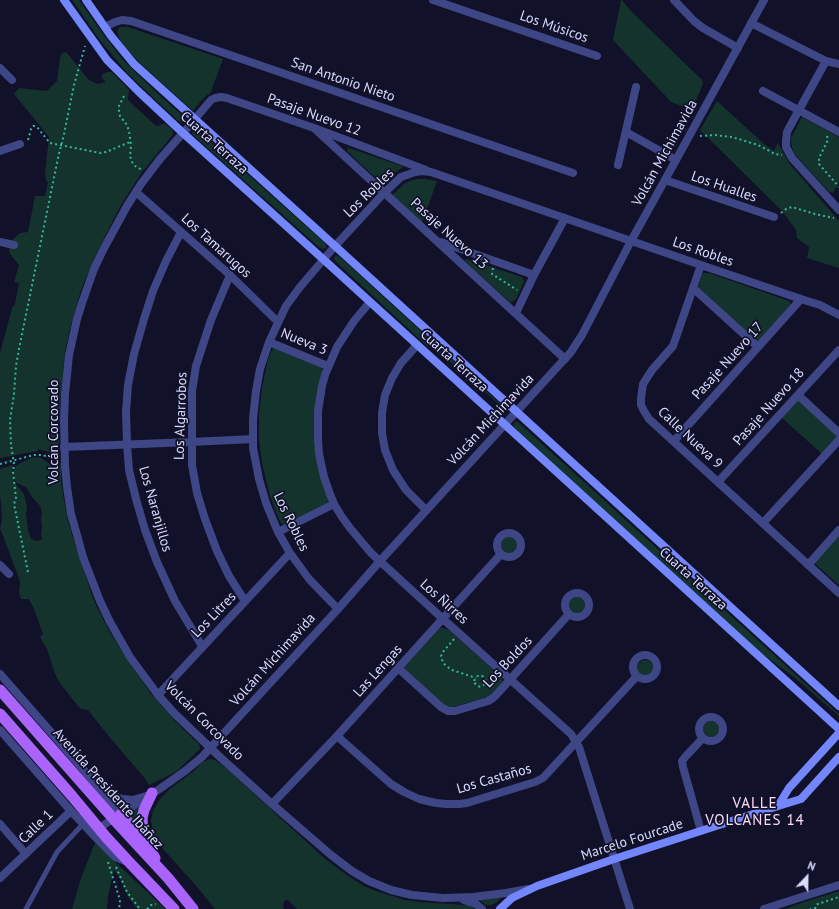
<!DOCTYPE html>
<meta charset="utf-8">
<style>
body{margin:0}
#map{position:relative;width:839px;height:909px;overflow:hidden;background:#111129;font-family:"PT Sans",sans-serif}
canvas{display:block}
.north{position:absolute;left:787px;top:857px;width:40px;height:40px;-webkit-text-stroke:3px #111129;paint-order:stroke;rotate:22deg;font-size:11px;font-weight:700;line-height:16px;text-align:center;color:#dadcfe}
.north::after{content:'';display:block;margin:auto;width:14px;height:18px;background:#dadcfe;clip-path:polygon(50% 0,100% 100%,50% 72%,0 100%)}
</style>
<div id="map">
<canvas width="839" height="909"></canvas>
<div class="north">N</div>
</div>
<script>
const g = document.querySelector('canvas').getContext('2d');
g.lineJoin = 'round';
function fillPath(path, color) { g.fillStyle = color; g.fill(path, 'evenodd'); }
const poly = rows => new Path2D(rows.map(r => 'M' + r).join(''));
function trace(path, color, width, dash) { g.strokeStyle = color; g.lineWidth = width; g.lineCap = dash ? 'butt' : 'round'; g.setLineDash(dash || []); g.stroke(path); }
function drawText(font, color, halo, rows, align = 'center') {
  g.font = font + ' "PT Sans",sans-serif'; g.lineWidth = 3.5; g.setLineDash([]); g.textBaseline = 'middle'; g.strokeStyle = halo; g.fillStyle = color; for (const [text, x, y, turn = 0] of rows) {
    g.save(); g.translate(x, y); g.rotate((+turn || 0) * Math.PI / 180); g.textAlign = isNaN(turn) ? turn : align; if (halo) g.strokeText(text, 0, 0); g.fillText(text, 0, 0); g.restore();
  }
}
fillPath(poly([
 [72,0,79,0,103,34,123,60,157,93,185,118,186,120,185,123,182,123,177,120,127,73,99,39],
 [621,0,622,0,631,11,702,80,703,84,692,110,671,102,613,40],
 [120,27,128,27,223,59,210,94,207,95,201,101,193,111,140,63,128,50,120,40,117,31],
 [66,52,89,80,98,84,106,82,102,78,102,74,108,72,112,72,129,90,128,100,155,125,158,126,162,124,165,124,171,128,173,132,172,136,142,172,121,205,96,254,81,290,70,329,65,351,60,402,59,443,60,452,57,453,52,453,38,449,38,451,0,458,0,353,12,308,15,304,19,283,14,282,19,265,10,254,9,250,11,241,20,233,28,232,35,196,45,196,48,182,46,180,45,173,49,137,14,94,19,88,47,91,57,81,60,58,62,53],
 [717,101,763,143,774,151,778,143,789,163,839,221,839,268,807,258,809,247,797,238,796,230,783,212,700,130],
 [802,117,839,137,839,183,833,193,829,192,795,154,792,148,791,142,791,138],
 [194,129,196,129,200,132,325,243,326,245,326,248,323,249,320,248,193,135,192,133],
 [348,148,352,149,402,166,403,167,394,173,387,181,384,183,382,183,378,180,348,152,347,151],
 [417,179,424,179,437,181,422,223,392,195,404,184,410,181],
 [336,255,340,257,508,411,505,410,465,374,440,354,426,345,336,262,334,259,334,258],
 [466,259,522,277,524,282,516,299,512,302,510,302,466,262,465,260],
 [704,273,709,273,789,301,791,304,757,343,698,288,702,275],
 [273,348,277,348,321,367,323,370,314,416,329,501,328,504,283,525,280,522,270,496,262,463,259,439,259,414,262,388,268,359,272,350],
 [799,399,838,436,822,454,782,418],
 [517,421,839,714,839,716,795,678,764,655,515,428,513,424,514,423],
 [34,457,41,458,45,461,50,464,55,464,60,462,61,466,61,482,64,500,68,521,77,551,94,601,107,627,121,650,151,694,178,724,199,744,200,749,177,771,164,778,149,785,143,776,111,739,88,710,81,709,78,706,59,682,54,671,47,649,42,641,40,637,43,634,34,609,29,599,21,599,19,593,20,581,0,528,2,521,1,504,0,494,0,469,12,465,13,478,15,483,24,494,27,506,26,514,28,530,31,539,37,541,42,539,41,534,42,526,41,520,42,513,41,507,32,497,26,487,17,483,14,479,13,473,14,469,17,465,29,459],
 [839,534,839,585,813,562],
 '500 545a9 9 0 1 1 18 0a9 9 0 1 1-18 0Z',
 '569 605a8 8 0 1 1 16 0a8 8 0 1 1-16 0Z',
 [440,628,443,628,449,630,502,678,503,681,502,683,491,695,487,697,453,707,448,707,443,705,404,668],
 '637 668a8 8 0 1 1 16 0a8 8 0 1 1-16 0Z',
 '703 729a8 8 0 1 1 16 0a8 8 0 1 1-16 0Z',
 [210,759,215,760,227,769,324,858,348,876,364,886,373,890,405,900,421,902,465,905,469,905,475,909,297,909,288,900,285,900,283,904,284,909,215,909,198,888,156,841,153,832,151,820,153,811,159,800,171,788,194,771,202,762],
 [145,802,140,831,124,814],
 [95,843,157,901,165,909,137,909,128,897,121,880,114,870,108,896,107,909,72,909,81,878],
 [839,891,839,909,785,909,804,902],
 [503,896,497,902,491,905,486,905,479,900]
]), '#14332d');
trace(poly([
 [124,96,119,106,119,111,120,116,127,125,129,131,131,145,130,156,132,162,135,166,142,170],
 [700,136,714,135,732,137,758,145,775,154,782,155],
 [827,136,828,139,827,142,819,158,819,164,839,187],
 [28,140,31,129,33,126,34,126,37,127,50,143,100,153,106,152,130,142],
 [781,213,786,209,792,207,815,214,834,218],
 [493,268,492,274,517,290],
 [0,464,34,455,41,455,51,457,57,456],
 [28,572,14,504,16,498,13,472,14,464,11,445,10,420,14,394,16,366,19,349,58,158,64,134,74,85,85,46],
 [454,639,443,652,441,656,443,663,449,668,452,670,476,678],
 '474.5 681a5.5 5.5 0 1 1 11 0a5.5 5.5 0 1 1-11 0Z',
 [108,862,119,897,120,902,119,909],
 [116,867,127,892,140,909],
 [147,909,151,905,156,904],
 [810,909,811,909],
 [815,909,816,905,818,904,839,897]
]), '#34b89b', 2, [2, 3]);
trace(poly([
 [26,909,57,852,83,824]
]), '#3e4686', 5);
trace(poly([
 [433,0,597,56],
 [674,0,694,21,703,28,738,48],
 [751,23,826,61,839,64],
 [105,27,115,22,122,20,131,21,137,23,573,173],
 [826,61,789,128,787,132,786,141,786,147,792,158,839,210],
 [0,68,12,80],
 [763,91,839,132],
 [314,128,565,359],
 [626,132,676,160],
 [183,133,211,100,215,98,221,97,227,98,314,128,426,170],
 [0,151,20,144],
 [618,165,636,87],
 [665,180,774,217],
 [136,192,230,275,278,322],
 [181,232,166,261,153,291,144,319,134,354,128,385,126,412,127,444,129,470,136,499,145,530,157,562,175,601,202,646],
 [0,242,14,245],
 [441,242,534,275],
 [701,265,673,346,652,370,643,384,641,398,641,405,644,411,649,419,839,593],
 [230,275,211,320,196,366,192,391,192,465,197,493,205,519,217,551,229,576,245,601],
 [693,288,758,347],
 [370,302,354,321,337,347,325,375,322,386,318,411,318,439,319,454,324,477,330,494,334,504,342,517,350,528,371,553,442,618,571,734,579,747,630,909],
 [516,313,534,275,565,218],
 [269,342,328,366],
 [417,345,401,363,392,378,385,395,382,413,382,433,385,450,393,470,406,490,426,510],
 [798,395,839,433],
 [674,441,801,299],
 [64,447,191,442,253,439],
 [718,482,839,350],
 [763,523,839,440],
 [278,532,334,504],
 '497 545a12 12 0 1 1 24 0a12 12 0 1 1-24 0Z',
 [0,565,9,574],
 [808,565,839,530],
 '565 605a12 12 0 1 1 24 0a12 12 0 1 1-24 0Z',
 [338,609,309,579,290,553,278,532,266,503,259,479,253,448,253,419,256,391,260,369,269,342,286,306,300,287,335,246,384,193,401,177,415,172,422,171,431,172,701,265,801,299,820,305,839,315],
 '633 667a12 12 0 1 1 24 0a12 12 0 1 1-24 0Z',
 [398,668,441,707,448,711,455,711,488,701,493,698,498,693,569,614],
 [0,674,77,762,121,814],
 [158,695,290,553],
 '699 729a12 12 0 1 1 24 0a12 12 0 1 1-24 0Z',
 [0,730,71,811,100,842,115,857,128,862],
 [337,736,391,784,404,792,419,799,436,803,446,804,459,804,467,803,535,782,543,778,637,676],
 [102,790,111,795,122,799,133,800,146,796],
 [272,804,337,736,501,554],
 [0,824,26,854],
 [701,831,683,767,682,761,686,756,703,738],
 [0,878,71,811],
 [764,909,839,885]
]), '#3e4686', 8);
trace(poly([
 [183,133,160,159,141,184,127,206,103,250,94,269,82,303,77,319,69,355,65,394,64,421,65,466,67,487,71,514,77,535,83,557,100,601,110,622,130,657,158,695,174,713,221,758,272,804,331,855,352,871,369,881,391,890,412,895,443,898,473,897,506,893,528,889],
 [99,828,161,788,185,771,202,757,338,609,380,561,571,352,582,335,631,241,676,160,764,0],
 [464,900,476,904,482,909]
]), '#3e4686', 8);
trace(poly([
 [64,0,107,60,138,91,183,133,323,259,839,729],
 [86,0,111,36,134,64,335,246,839,706],
 [778,806,789,788,839,733],
 [500,909,512,898,537,886,614,859,778,806,801,799,839,757]
]), '#7486fb', 8);
trace(poly([
 [0,690,119,825,168,878,193,909],
 [0,714,72,796,106,837,129,862,174,909],
 [121,814,146,843,155,858],
 [145,840,143,833,142,818,144,810,152,793]
]), '#ab64fb', 11);
drawText('14px', '#dadcfe', '#111129', [
 ["Los Músicos",554,27,19],
 ["San Antonio Nieto",343,80,19],
 ["Pasaje Nuevo 12",314,115,20],
 ["Cuarta Terraza",214,143,42],
 ["Volcán Michimavida",665,153,-61],
 ["Los Hualles",724,187,19],
 ["Los Robles",369,193,-44],
 ["Pasaje Nuevo 13",449,234,42],
 ["Los Tamarugos",216,246,42],
 ["Los Robles",703,252,19],
 ["Nueva 3",304,342,22],
 ["Cuarta Terraza",454,361,42],
 ["Pasaje Nuevo 17",728,361,-48],
 ["Pasaje Nuevo 18",769,407,-48],
 ["Los Algarrobos",181,416,-88],
 ["Volcán Michimavida",491,420,-47],
 ["Volcán Corcovado",54,432,-90],
 ["Calle Nueva 9",690,438,43],
 ["Los Naranjillos",155,509,74],
 ["Los Robles",291,522,64],
 ["Cuarta Terraza",693,579,42],
 ["Los Ñirres",444,602,42],
 ["Los Litres",214,615,-46],
 ["Volcán Michimavida",273,660,-48],
 ["Los Boldos",508,662,-47],
 ["Las Lengas",378,671,-48],
 ["Volcán Corcovado",204,721,45],
 ["Los Castaños",494,779,-16],
 ["Avenida Presidente Ibáñez",108,789,48],
 ["Calle 1",36,827,-44],
 ["Marcelo Fourcade",632,840,-18]
]);
g.letterSpacing = '1px';
drawText('15px', '#fedcf7', '#111129', [
 ["VALLE",755,804],
 ["VOLCANES 14",755,821]
]);
g.letterSpacing = '0px';
</script>
